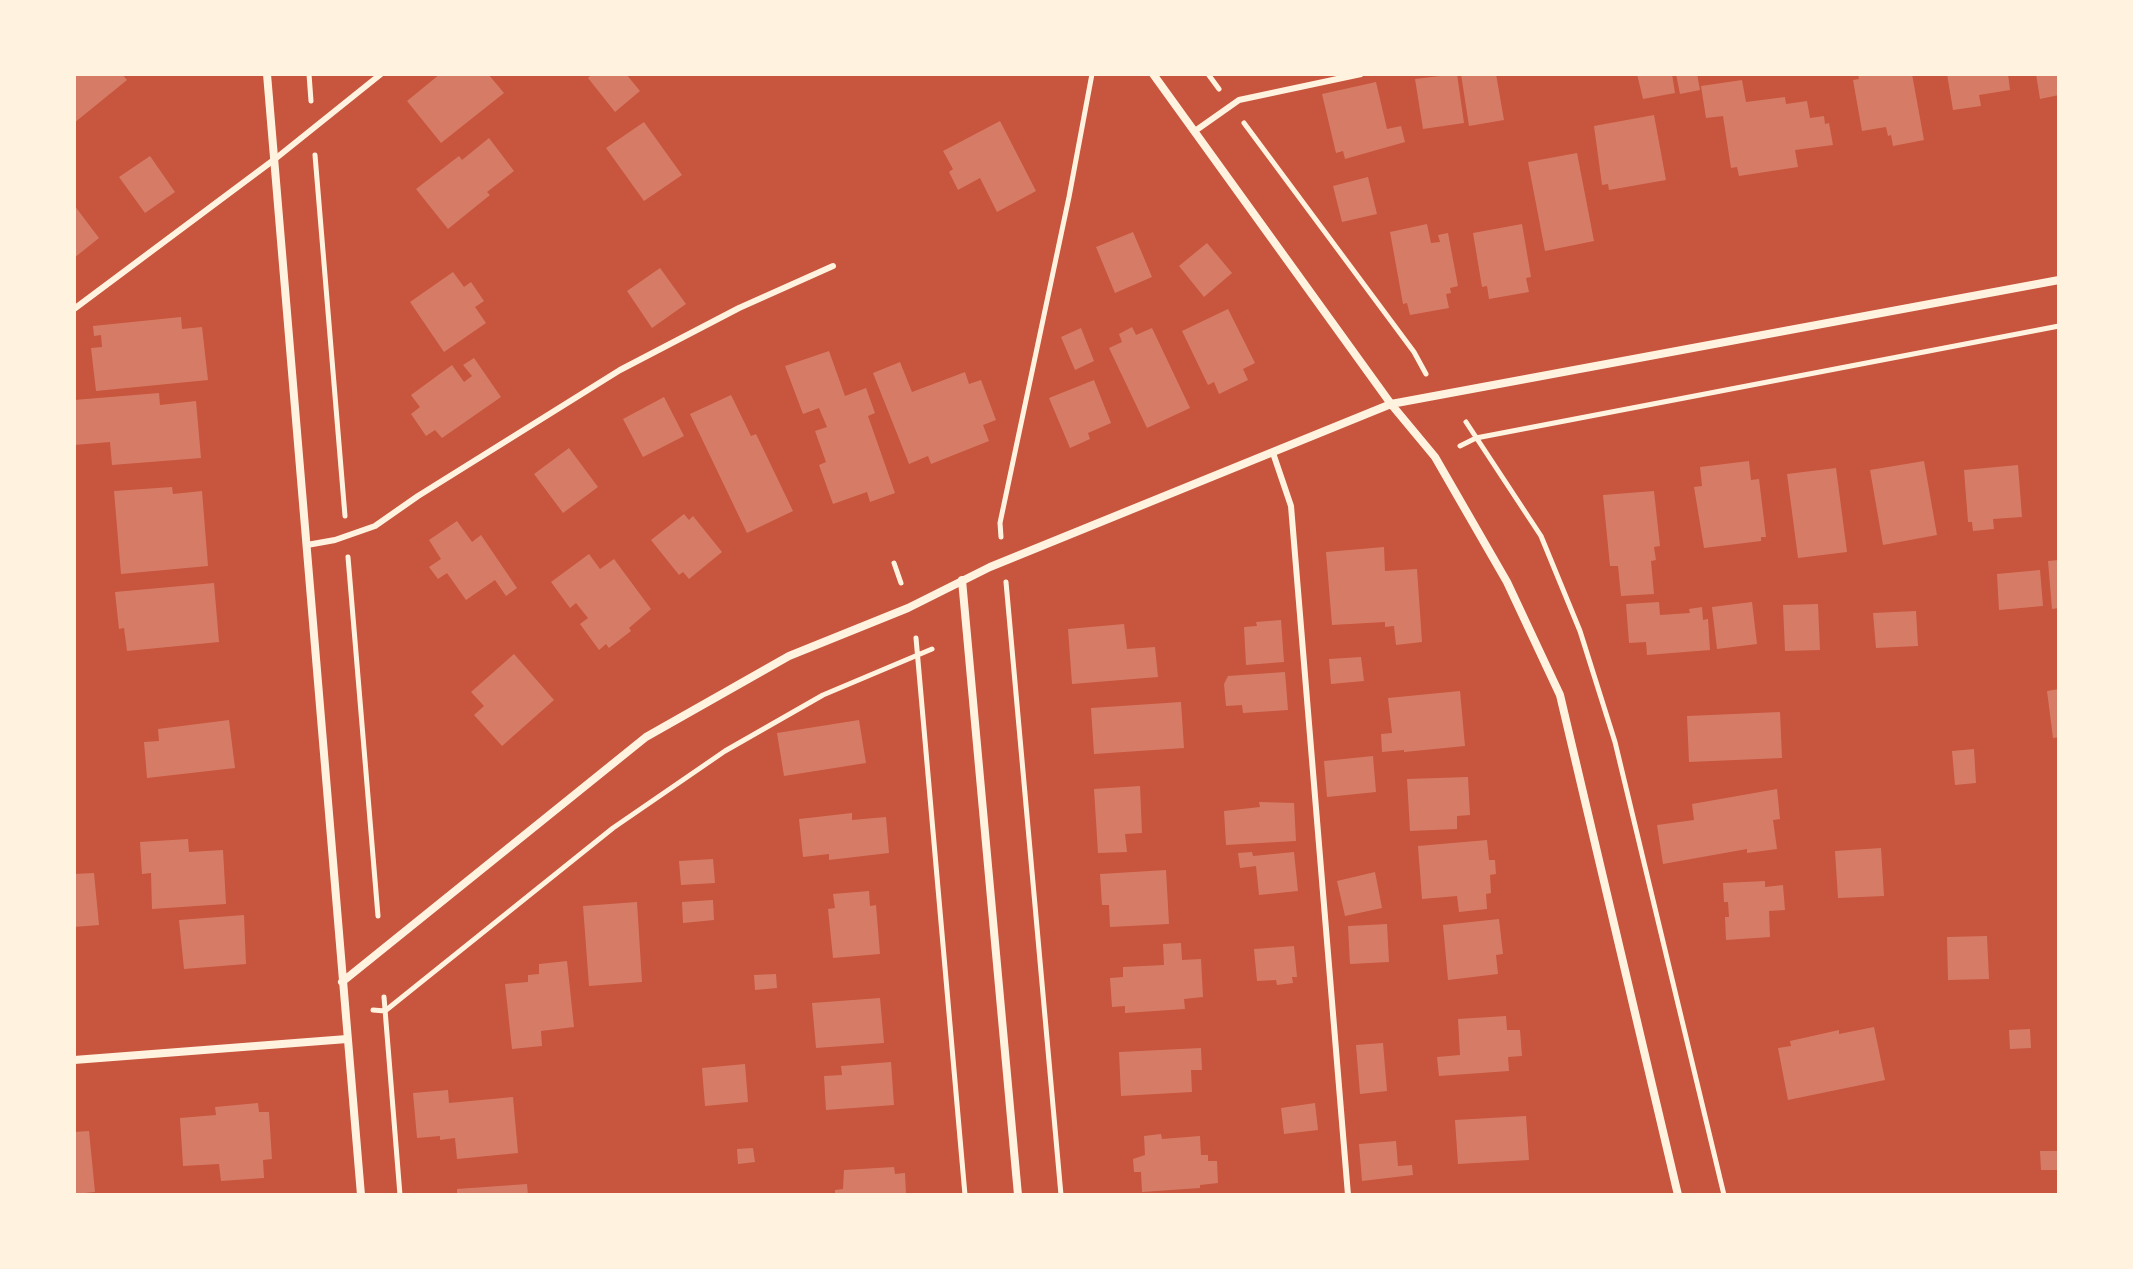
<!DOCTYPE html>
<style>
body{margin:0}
#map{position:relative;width:2133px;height:1269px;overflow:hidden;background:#c8553d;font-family:"Varela Round",sans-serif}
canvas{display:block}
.frame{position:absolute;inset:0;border:76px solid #fff3e0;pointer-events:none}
</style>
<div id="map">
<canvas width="2133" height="1269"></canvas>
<div class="frame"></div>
</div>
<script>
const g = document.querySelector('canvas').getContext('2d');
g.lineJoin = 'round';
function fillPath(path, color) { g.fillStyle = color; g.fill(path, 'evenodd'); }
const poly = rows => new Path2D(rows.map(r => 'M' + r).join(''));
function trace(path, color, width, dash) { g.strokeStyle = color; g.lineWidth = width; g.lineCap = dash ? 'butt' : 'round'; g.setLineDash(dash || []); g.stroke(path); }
fillPath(poly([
 [74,74,122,74,127,80,74,123],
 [440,74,488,74,504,93,441,143,407,101],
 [592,74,626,74,640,91,615,112,588,78],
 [1457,74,1464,123,1423,129,1415,79],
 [1461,74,1496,74,1504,120,1469,126],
 [1637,74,1672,74,1675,93,1643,99],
 [1676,74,1697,74,1700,90,1680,94],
 [1858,74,1912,74,1924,140,1893,146,1891,135,1888,136,1886,127,1862,131,1853,80,1859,79],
 [1947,74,2008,74,2010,90,1979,95,1981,106,1953,110],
 [2036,74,2059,74,2059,95,2040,99],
 [1742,80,1746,102,1785,97,1786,104,1807,101,1810,118,1824,116,1825,124,1829,123,1833,145,1795,150,1798,167,1739,176,1737,167,1731,168,1723,116,1706,118,1701,86],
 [1376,82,1387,129,1401,126,1405,142,1345,159,1343,151,1336,153,1322,94],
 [1654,115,1666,180,1609,190,1608,184,1602,185,1594,126],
 [1000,121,1036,191,997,212,980,178,958,190,949,172,953,169,943,151],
 [644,122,682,175,644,201,606,148],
 [489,138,514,171,487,192,490,195,448,229,416,189,459,156,462,160],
 [1577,153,1594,241,1545,251,1528,162],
 [150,156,175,192,145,213,119,177],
 [1368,177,1377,214,1342,222,1333,186],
 [74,205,99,238,74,258],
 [1427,224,1431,243,1440,242,1438,235,1448,233,1458,286,1450,288,1451,293,1446,294,1449,308,1410,315,1407,303,1403,304,1390,232],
 [1522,224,1531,277,1526,278,1529,292,1489,299,1487,286,1482,287,1473,233],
 [1133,232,1152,277,1115,293,1096,247],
 [1207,243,1232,273,1204,297,1179,266],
 [660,268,686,304,652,328,627,291],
 [453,272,464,287,471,282,484,301,475,307,486,323,444,352,410,302],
 [1228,309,1255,363,1243,369,1248,380,1219,394,1214,382,1208,385,1182,331],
 [181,317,182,329,202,327,208,380,96,391,91,348,102,347,101,335,94,336,93,326],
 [1132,327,1136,335,1152,328,1190,408,1147,428,1109,348,1122,342,1119,334],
 [1081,328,1094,361,1075,370,1061,337],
 [829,351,845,396,866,388,875,413,868,416,895,493,870,502,867,492,833,504,819,465,826,462,815,431,827,427,819,408,803,414,785,366],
 [474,358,501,397,442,438,435,430,426,436,411,414,420,407,411,395,452,365,464,382,472,376,463,365],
 [900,362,912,392,965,372,969,384,981,380,996,420,983,425,989,441,931,464,928,456,909,464,873,373],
 [1094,380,1111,423,1088,433,1090,439,1070,448,1049,398],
 [159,393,160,405,196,401,201,458,112,465,110,442,74,445,74,400],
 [731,395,751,436,756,434,793,511,747,533,690,414],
 [664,397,684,436,643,457,623,419],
 [569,448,598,487,563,513,534,474],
 [1749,461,1751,480,1759,479,1766,537,1761,537,1761,541,1704,548,1694,487,1702,486,1700,467],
 [1924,461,1937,535,1883,545,1870,470],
 [2018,465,2022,517,1993,519,1994,529,1973,531,1972,522,1968,522,1964,470],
 [1836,468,1847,552,1798,558,1787,474],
 [172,487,173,494,202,491,208,566,121,574,114,491],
 [1654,491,1660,546,1654,547,1656,560,1651,561,1654,594,1621,596,1618,566,1610,566,1603,495],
 [684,514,689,520,693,516,722,552,689,579,683,572,679,575,651,540],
 [457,521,472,542,481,535,517,588,506,596,495,580,466,600,447,573,438,579,429,567,441,559,429,540],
 [1384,547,1385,571,1417,569,1422,642,1396,645,1394,626,1385,627,1385,622,1332,625,1326,552],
 [589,554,600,569,614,559,651,609,629,628,631,631,609,648,606,644,599,650,580,624,588,618,576,603,570,608,551,582],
 [2059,560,2059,608,2052,609,2048,561],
 [2040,570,2043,606,1999,610,1997,574],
 [214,583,219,642,127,651,124,628,119,629,115,592],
 [1659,602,1660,615,1690,613,1689,609,1702,607,1703,620,1708,619,1710,650,1647,655,1646,642,1629,643,1626,604],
 [1752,602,1757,644,1717,649,1712,607],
 [1818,604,1820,650,1785,651,1783,605],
 [1916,611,1918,646,1876,648,1873,613],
 [1281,620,1284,662,1246,665,1244,627,1257,626,1256,622],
 [1124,624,1127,649,1155,647,1158,677,1072,684,1068,629],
 [514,654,554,700,502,746,474,715,484,706,471,692],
 [1361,657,1364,681,1331,684,1329,659],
 [1285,672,1288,710,1243,713,1242,705,1226,706,1224,684,1228,676],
 [2059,689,2059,737,2053,738,2047,691],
 [1460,691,1465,746,1404,752,1404,750,1382,752,1381,734,1392,733,1388,698],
 [1181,702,1184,748,1094,754,1091,708],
 [1780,712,1782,758,1689,762,1687,716],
 [229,720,235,768,147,778,144,742,159,741,158,729],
 [859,720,866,763,784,776,777,733],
 [1974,749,1976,783,1955,785,1952,751],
 [1373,756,1376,792,1327,797,1324,761],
 [1468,777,1470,815,1457,816,1457,829,1410,831,1407,779],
 [1140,786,1142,833,1125,834,1127,852,1098,853,1094,789],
 [1777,789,1780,819,1773,820,1777,849,1747,853,1747,849,1663,864,1657,825,1694,820,1692,804],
 [1259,802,1294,803,1296,841,1226,845,1224,811,1260,807],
 [852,813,852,820,886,817,889,853,829,860,829,854,803,857,799,819],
 [188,839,189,852,223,850,226,904,152,909,151,873,142,874,140,842],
 [1487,840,1489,860,1495,860,1496,874,1490,875,1491,893,1486,894,1487,909,1459,912,1457,896,1422,899,1418,846],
 [1881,848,1884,896,1838,898,1835,851],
 [1252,852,1253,856,1294,852,1298,891,1259,895,1256,866,1240,868,1238,853],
 [713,859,715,883,681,885,679,861],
 [1166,870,1169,924,1110,927,1109,905,1102,905,1100,874],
 [1375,872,1382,908,1345,916,1337,881],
 [94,873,99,925,74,927,74,874],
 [1765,881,1765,887,1783,885,1785,910,1769,911,1770,937,1726,940,1725,917,1729,917,1728,902,1724,902,1723,883],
 [869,891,870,906,876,905,880,954,833,958,828,909,835,908,833,894],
 [713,900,714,920,683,923,682,902],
 [637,902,642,982,589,986,583,906],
 [244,915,246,964,184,969,179,920],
 [1499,919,1503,954,1496,955,1498,974,1448,980,1443,925],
 [1387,924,1389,962,1350,964,1348,926],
 [1987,936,1989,979,1948,980,1947,937],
 [1181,943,1182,960,1201,959,1203,997,1184,999,1185,1009,1125,1013,1125,1006,1112,1007,1110,978,1123,977,1123,967,1164,965,1163,944],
 [1294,946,1297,977,1292,977,1293,983,1277,985,1276,980,1257,981,1254,949],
 [567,961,574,1027,541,1031,542,1046,512,1049,505,984,528,982,528,975,539,974,539,964],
 [776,974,777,988,755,990,754,975],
 [880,998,884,1043,816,1048,812,1003],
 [1506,1016,1507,1030,1520,1030,1522,1056,1508,1057,1509,1071,1439,1076,1437,1057,1460,1055,1458,1019],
 [1874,1027,1885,1080,1788,1100,1778,1048,1791,1046,1790,1041,1839,1030,1839,1034],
 [2030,1029,2031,1048,2010,1049,2009,1030],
 [1383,1043,1387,1091,1360,1094,1356,1045],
 [1201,1048,1202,1070,1191,1070,1192,1092,1121,1096,1119,1052],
 [891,1062,894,1105,826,1110,824,1076,842,1075,841,1066],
 [745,1064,748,1102,705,1106,702,1068],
 [448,1090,449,1103,513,1097,518,1153,457,1159,455,1138,440,1140,440,1136,417,1138,413,1093],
 [258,1103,259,1112,269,1112,272,1159,263,1160,264,1178,221,1181,219,1164,183,1166,180,1118,216,1115,215,1107],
 [1315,1103,1318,1130,1284,1134,1281,1108],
 [1526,1116,1529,1160,1458,1164,1455,1120],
 [89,1131,95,1192,74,1194,74,1132],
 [1161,1134,1162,1139,1200,1136,1201,1155,1208,1155,1208,1161,1217,1161,1218,1183,1200,1185,1200,1188,1142,1192,1141,1172,1134,1172,1133,1159,1145,1155,1144,1136],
 [1396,1141,1398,1166,1412,1165,1413,1175,1362,1181,1359,1144],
 [753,1148,755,1162,738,1164,737,1149],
 [2040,1151,2057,1151,2058,1170,2041,1170],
 [894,1167,895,1174,905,1173,906,1195,835,1195,835,1190,843,1189,844,1170],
 [527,1184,528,1195,457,1195,457,1189]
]), '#d67c66');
trace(poly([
 [309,74,311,101],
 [1208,74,1219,89],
 [1244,123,1414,352,1426,374],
 [315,155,345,516],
 [1466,422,1541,536,1580,631,1615,742,1724,1195],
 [1460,446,1476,438,2059,326],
 [1001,537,1000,523,1069,197,1092,74],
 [348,557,378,916],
 [894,563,901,583],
 [1006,582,1061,1195],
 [916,638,965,1195],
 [384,997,400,1195],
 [373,1010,385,1011,613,828,725,751,823,695,932,649]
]), '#fff3e0', 5);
trace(poly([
 [1195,131,1239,100,1361,74],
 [74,309,275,159,381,74],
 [1273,453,1291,506,1348,1195],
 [307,545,335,540,375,526,418,496,620,370,739,308,833,266]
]), '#fff3e0', 6);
trace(poly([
 [267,74,361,1195],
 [1153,74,1391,404,1435,457,1507,582,1560,695,1678,1195],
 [962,580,1018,1195],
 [342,982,646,737,789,656,908,608,990,567,1391,404,2059,280],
 [74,1060,347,1039]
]), '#fff3e0', 8);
</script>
